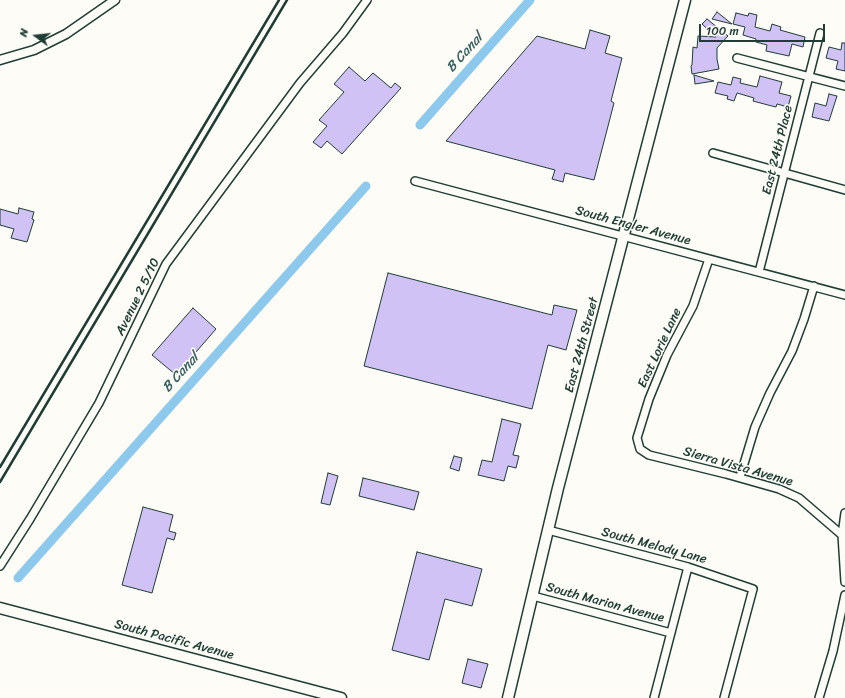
<!DOCTYPE html>
<style>
body{margin:0}
#map{position:relative;width:845px;height:698px;overflow:hidden;background:#fdfcf7;font-family:Sriracha,sans-serif}
canvas{display:block}
.north{position:absolute;left:16px;top:16px;width:40px;height:40px;-webkit-text-stroke:3px #fdfcf7;paint-order:stroke;rotate:285deg;font-size:11px;font-weight:700;line-height:16px;text-align:center;color:#1f3d34}
.north::after{content:'';display:block;margin:auto;width:14px;height:18px;background:#1f3d34;clip-path:polygon(50% 0,100% 100%,50% 72%,0 100%)}
.scale{position:absolute;left:699px;top:24px;width:126px;height:18px;box-sizing:border-box;border:2px solid #1f3d34;border-top:0;padding-left:5px;font-size:12px;line-height:14px;white-space:nowrap;color:#1f3d34;-webkit-text-stroke:3px #fdfcf7;paint-order:stroke}
</style>
<div id="map">
<canvas width="845" height="698"></canvas>
<div class="north">N</div>
<div class="scale">100 m</div>
</div>
<script>
const g = document.querySelector('canvas').getContext('2d');
g.lineJoin = 'round';
const poly = rows => new Path2D(rows.map(r => 'M' + r).join(''));
function trace(path, color, width, dash) { g.strokeStyle = color; g.lineWidth = width; g.lineCap = dash ? 'butt' : 'round'; g.setLineDash(dash || []); g.stroke(path); }
function fillPath(path, color) { g.fillStyle = color; g.fill(path, 'evenodd'); }
function drawText(font, color, halo, rows, align = 'center') {
  g.font = font + ' Sriracha,sans-serif'; g.lineWidth = 3; g.setLineDash([]); g.textBaseline = 'middle'; g.strokeStyle = halo; g.fillStyle = color; for (const [text, x, y, turn = 0] of rows) {
    g.save(); g.translate(x, y); g.rotate((+turn || 0) * Math.PI / 180); g.textAlign = isNaN(turn) ? turn : align; if (halo) g.strokeText(text, 0, 0); g.fillText(text, 0, 0); g.restore();
  }
}
trace(poly([
 [420,125,530,0],
 [18,578,366,186]
]), '#8dc9ed', 9);
const building = poly([
 [717,12,732,24,712,19,717,12],
 [736,13,748,16,749,13,757,15,755,27,770,31,772,24,781,27,780,30,805,37,803,47,792,44,789,56,766,51,767,45,756,42,756,39,743,35,745,27,733,24,736,13],
 [707,19,728,36,717,48,717,59,719,69,692,74,691,66,692,65,693,47,697,48,698,36,716,37,702,24,707,19],
 [590,30,610,36,605,53,622,58,611,101,614,103,594,180,565,173,563,182,552,179,555,170,446,141,537,36,585,49,590,30],
 [842,43,845,43,845,71,836,69,838,61,826,58,829,47,841,50,842,43],
 [349,67,365,81,373,73,391,88,395,83,401,88,342,154,327,141,321,148,313,142,327,126,319,120,344,92,334,84,349,67],
 [694,75,714,81,695,84,694,75],
 [760,76,782,82,779,93,791,96,788,107,777,104,776,107,768,105,753,101,754,98,737,93,734,101,727,99,728,96,715,93,718,82,731,85,733,77,741,79,740,83,757,87,760,76],
 [829,94,837,96,829,121,812,117,815,103,826,106,829,94],
 [19,208,34,212,32,219,34,220,27,242,11,238,14,229,0,225,0,209,18,214,19,208],
 [388,273,552,315,554,305,577,310,566,350,548,345,532,409,364,366,388,273],
 [193,308,216,329,176,375,152,355,193,308],
 [502,419,521,424,513,455,519,456,516,468,508,466,504,481,478,475,482,460,492,462,502,419],
 [454,456,462,458,459,471,450,468,454,456],
 [328,473,338,476,330,505,321,503,328,473],
 [363,478,419,492,414,510,359,496,363,478],
 [143,507,173,515,169,531,176,533,174,540,167,538,152,593,122,585,143,507],
 [417,552,482,569,472,606,445,599,429,660,392,650,417,552],
 [468,659,488,664,481,688,462,683,468,659]
]);
fillPath(building, '#d0c2f4');
trace(building, '#1f3d34', 1);
const minor = poly([
 [737,58,845,86],
 [713,153,845,190],
 [415,181,845,295],
 [709,259,693,306,667,355,649,399,637,438,640,449,649,455,726,474,779,489,799,498,842,535],
 [759,272,820,33],
 [740,477,755,427,770,393,792,351,804,319,814,286],
 [845,513,842,535,845,582],
 [548,530,688,567,753,589,724,698],
 [0,566,30,519,99,403,166,264,300,83,343,33,367,0],
 [533,596,671,633],
 [654,698,688,567],
 [819,698,833,651,845,595]
]);
const tertiary = poly([
 [0,60,34,50,66,34,115,0]
]);
const secondary = poly([
 [0,608,341,698],
 [508,698,558,488,685,0]
]);
trace(minor, '#1f3d34', 10);
trace(tertiary, '#1f3d34', 11);
trace(secondary, '#1f3d34', 13);
trace(minor, '#fdfcf7', 7);
trace(tertiary, '#fdfcf7', 8);
trace(secondary, '#fdfcf7', 10);
trace(poly([
 [0,467,279,0],
 [0,482,287,0]
]), '#1f3d34', 2.5);
drawText('13px', '#1f3d34', '#fdfcf7', [
 ["East 24th Place",778,150,-76],
 ["South Engler Avenue",633,226,15],
 ["Avenue 2 5/10",138,297,-64],
 ["East 24th Street",582,345,-75],
 ["East Lorie Lane",660,348,-65],
 ["Sierra Vista Avenue",738,467,16],
 ["South Melody Lane",654,546,15],
 ["South Marion Avenue",605,603,15],
 ["South Pacific Avenue",174,640,15]
]);
drawText('italic 14px', '#3a6062', '#fdfcf7', [
 ["B Canal",465,53,-48],
 ["B Canal",181,373,-48]
]);
</script>
